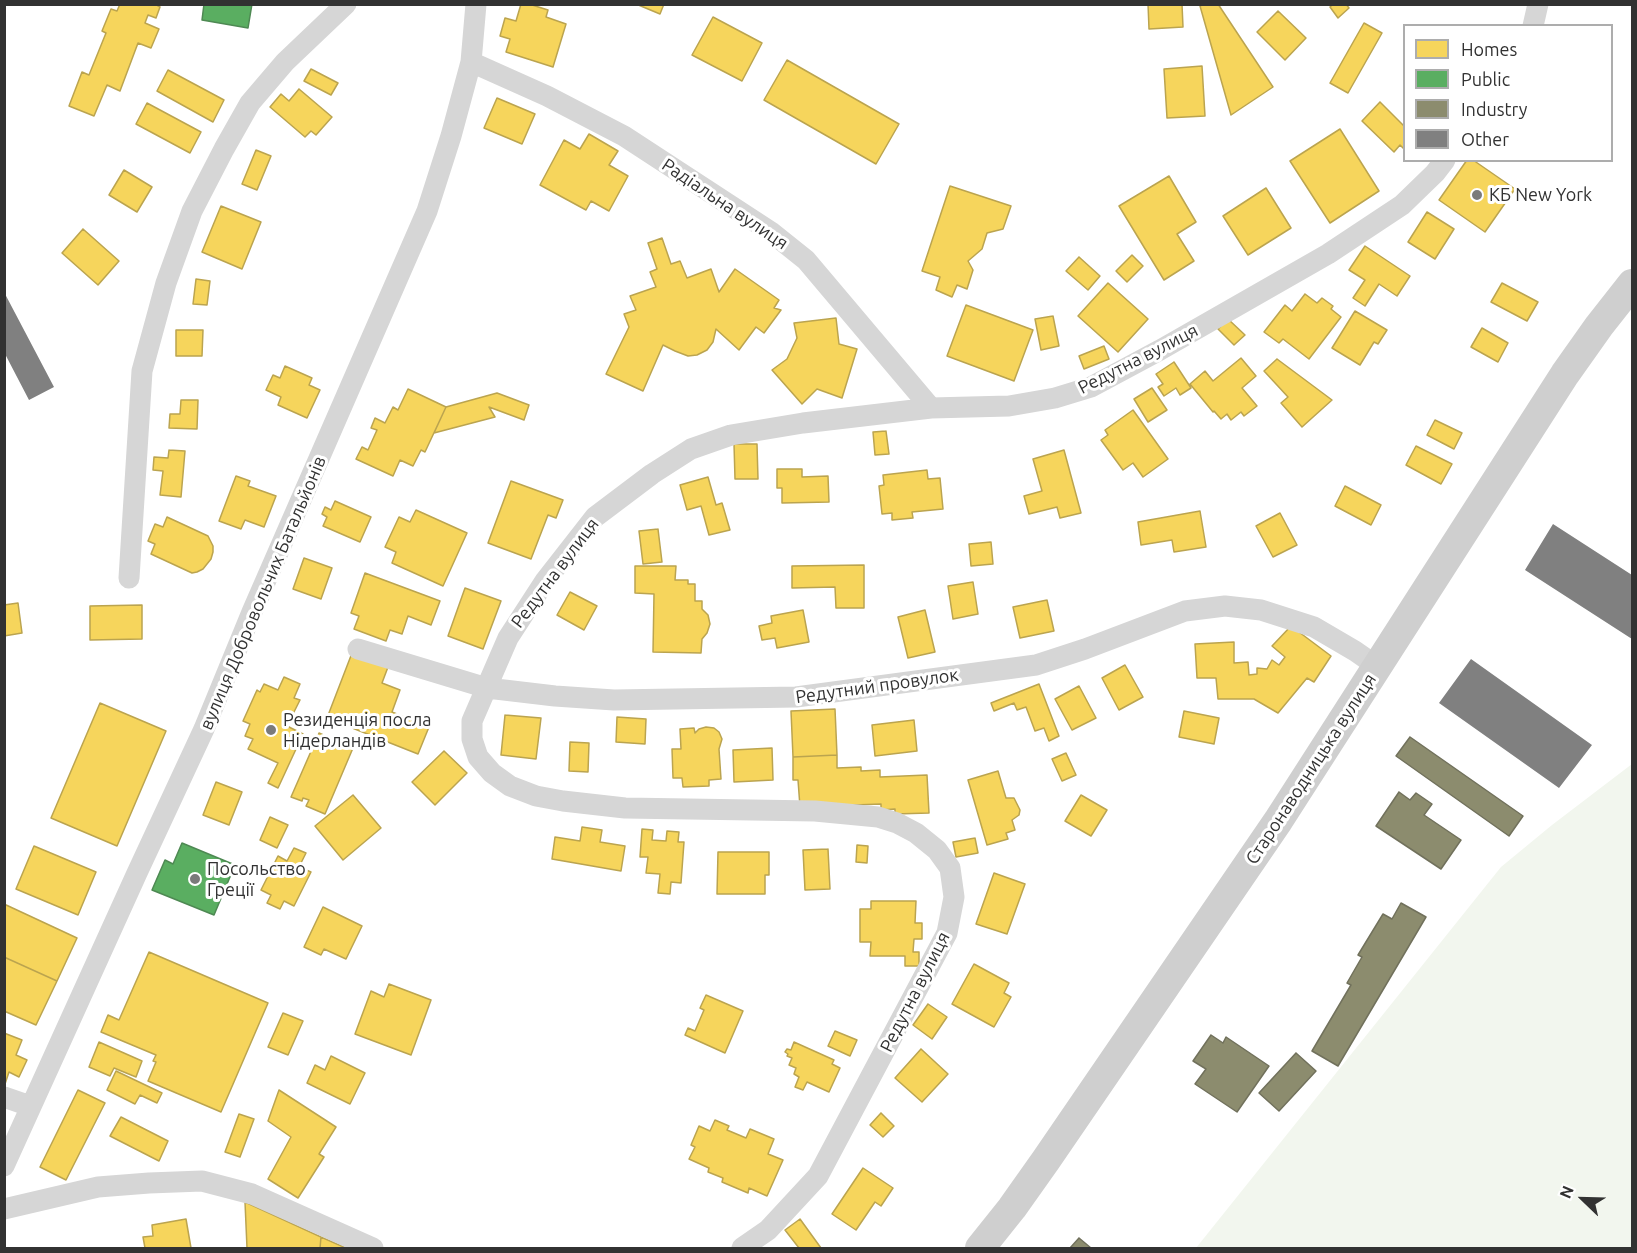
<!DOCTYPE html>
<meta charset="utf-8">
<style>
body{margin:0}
#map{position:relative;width:1637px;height:1253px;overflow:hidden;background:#fff;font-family:Ubuntu,sans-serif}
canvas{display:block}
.frame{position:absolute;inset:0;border:6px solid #323232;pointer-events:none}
.legend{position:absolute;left:1403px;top:24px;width:210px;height:138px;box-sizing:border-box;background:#fff;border:2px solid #adadad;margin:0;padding:8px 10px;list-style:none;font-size:18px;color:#323232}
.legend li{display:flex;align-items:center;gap:12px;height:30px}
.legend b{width:30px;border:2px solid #adadad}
.north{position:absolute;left:1553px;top:1169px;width:60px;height:60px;-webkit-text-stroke:4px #fff;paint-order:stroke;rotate:293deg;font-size:16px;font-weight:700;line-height:24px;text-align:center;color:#323232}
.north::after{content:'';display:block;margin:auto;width:21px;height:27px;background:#323232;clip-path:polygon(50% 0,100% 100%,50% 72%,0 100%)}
</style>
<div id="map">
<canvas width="1637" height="1253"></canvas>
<div class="frame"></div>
<ul class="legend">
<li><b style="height:16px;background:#f6d55c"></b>Homes</li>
<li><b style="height:16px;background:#5aae61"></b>Public</li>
<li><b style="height:16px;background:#8c8c6e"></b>Industry</li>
<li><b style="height:16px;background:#808080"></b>Other</li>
</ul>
<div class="north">N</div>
</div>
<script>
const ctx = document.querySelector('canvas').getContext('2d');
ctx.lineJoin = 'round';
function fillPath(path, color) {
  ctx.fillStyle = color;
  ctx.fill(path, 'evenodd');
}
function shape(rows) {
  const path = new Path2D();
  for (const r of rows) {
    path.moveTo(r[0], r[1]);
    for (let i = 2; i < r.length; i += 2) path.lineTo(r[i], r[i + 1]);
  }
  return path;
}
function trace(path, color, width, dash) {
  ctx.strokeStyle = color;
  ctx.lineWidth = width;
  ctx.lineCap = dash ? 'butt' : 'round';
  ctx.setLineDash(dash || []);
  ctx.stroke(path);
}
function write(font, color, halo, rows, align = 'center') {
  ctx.font = font + ' Ubuntu,sans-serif';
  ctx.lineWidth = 6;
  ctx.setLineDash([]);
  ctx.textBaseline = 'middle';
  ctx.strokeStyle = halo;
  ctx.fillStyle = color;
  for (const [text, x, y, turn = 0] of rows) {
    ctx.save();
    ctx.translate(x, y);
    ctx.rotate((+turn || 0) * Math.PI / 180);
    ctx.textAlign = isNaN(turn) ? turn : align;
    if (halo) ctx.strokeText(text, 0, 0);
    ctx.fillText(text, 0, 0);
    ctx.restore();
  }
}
const green = shape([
 [1632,764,1632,1248,1196,1248,1501,867,1552,825]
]);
const homes = shape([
 [120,4,155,4,160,7,156,18,148,15,145,23,159,29,151,48,138,43,120,91,107,85,94,116,69,106,82,72,89,75,106,33,102,31,111,9,117,11,120,4],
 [521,4,529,4,548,10,546,17,566,24,553,67,506,52,510,39,500,36,505,18,516,21,521,4],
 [636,4,664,4,660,14,636,4],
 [1148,4,1182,4,1183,27,1149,29,1148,4],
 [1204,4,1218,4,1273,87,1231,115,1200,6,1204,4],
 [1333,4,1346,4,1349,8,1338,18,1330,7,1333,4],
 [1278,11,1306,38,1285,60,1257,32,1278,11],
 [713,17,762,43,742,81,692,55,713,17],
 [1364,23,1382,33,1348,93,1330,83,1364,23],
 [787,60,899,124,876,164,764,100,787,60],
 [1202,66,1205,116,1167,118,1164,69,1202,66],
 [311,69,338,83,331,95,304,81,311,69],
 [168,70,224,100,213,122,157,91,168,70],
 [299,89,332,117,316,135,311,131,305,137,270,107,281,94,289,101,299,89],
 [497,98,535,114,522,144,484,128,497,98],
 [1380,102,1404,126,1404,149,1400,145,1394,152,1362,121,1380,102],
 [147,103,201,132,190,153,136,124,147,103],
 [1340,129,1379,191,1330,223,1290,161,1340,129],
 [589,134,618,151,609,165,628,176,609,211,591,201,586,210,540,185,564,140,580,149,589,134],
 [256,150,271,156,257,190,242,184,256,150],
 [1467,160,1473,160,1515,189,1485,232,1439,200,1467,160],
 [124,170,152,187,137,212,109,195,124,170],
 [1169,176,1196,222,1177,234,1194,261,1164,280,1119,206,1169,176],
 [950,186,1011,206,1003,229,987,233,982,249,968,261,973,270,967,289,957,285,952,297,936,290,940,277,922,271,950,186],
 [1266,188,1291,228,1248,255,1223,216,1266,188],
 [221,206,261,222,242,269,202,252,221,206],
 [1427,212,1454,229,1435,259,1408,242,1427,212],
 [83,229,119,261,98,285,62,253,83,229],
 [662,238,671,264,680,261,687,278,711,269,719,292,735,269,779,300,774,308,781,310,764,333,756,327,739,350,716,329,713,342,707,350,697,355,688,356,675,351,663,345,643,391,606,374,629,327,624,314,636,310,630,296,656,287,650,272,657,269,648,243,662,238],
 [1365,246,1410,276,1397,296,1379,284,1365,306,1353,298,1365,280,1349,270,1365,246],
 [1132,255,1143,266,1127,282,1116,271,1132,255],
 [1079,257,1100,276,1088,290,1066,271,1079,257],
 [196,279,210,281,207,305,193,304,196,279],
 [1108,283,1148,319,1118,352,1078,316,1108,283],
 [1502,283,1538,302,1527,321,1491,302,1502,283],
 [1305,294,1317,303,1322,298,1333,306,1331,309,1341,317,1309,359,1283,339,1279,343,1264,332,1285,305,1292,311,1305,294],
 [966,305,1033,330,1014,381,947,356,966,305],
 [1355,311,1387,330,1378,344,1374,342,1360,365,1332,348,1355,311],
 [1053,316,1059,346,1041,350,1035,319,1053,316],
 [836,318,839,344,857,349,842,398,817,389,802,404,772,370,787,359,797,338,794,323,836,318],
 [1228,319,1245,335,1234,345,1218,329,1228,319],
 [1482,328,1508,343,1498,362,1471,347,1482,328],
 [176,330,203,330,202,356,176,356,176,330],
 [1104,346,1109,359,1084,369,1079,356,1104,346],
 [1241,358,1256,376,1242,388,1257,406,1244,416,1241,412,1231,420,1227,414,1221,419,1214,411,1213,412,1190,384,1205,371,1213,381,1241,358],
 [1277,359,1332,400,1302,427,1281,403,1288,397,1264,371,1277,359],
 [1174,362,1191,388,1180,395,1176,388,1164,396,1158,387,1163,384,1156,374,1174,362],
 [285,366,312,378,309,385,320,390,307,418,278,405,281,397,266,390,273,375,280,378,285,366],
 [1152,388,1167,410,1148,422,1134,399,1152,388],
 [408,389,446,407,425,452,421,450,413,466,400,460,393,476,356,459,362,447,368,450,377,430,371,428,375,418,385,423,393,407,398,410,408,389],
 [497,393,529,405,524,420,489,407,495,417,434,433,446,407,497,393],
 [181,400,198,400,197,429,169,428,170,414,180,414,181,400],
 [1133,410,1168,459,1143,477,1133,463,1123,470,1101,440,1108,435,1105,430,1133,410],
 [1435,420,1462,433,1454,449,1427,435,1435,420],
 [886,431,889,454,875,455,873,432,886,431],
 [734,444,757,444,758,479,735,479,734,444],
 [1416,446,1452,464,1441,484,1406,465,1416,446],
 [169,450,185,451,181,497,160,495,163,471,153,470,154,457,168,458,169,450],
 [1064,450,1081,513,1060,518,1057,507,1029,514,1024,496,1042,491,1033,459,1064,450],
 [777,469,802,469,802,477,828,476,829,502,782,503,782,488,777,488,777,469],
 [927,470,928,479,940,478,943,509,912,512,913,518,892,520,892,513,882,514,879,486,884,485,883,475,927,470],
 [236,476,250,481,248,486,276,496,264,527,245,520,241,529,219,521,236,476],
 [708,477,716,505,722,503,730,530,709,535,701,506,687,510,680,485,708,477],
 [511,481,563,500,556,518,548,515,531,559,488,543,511,481],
 [1345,486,1381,505,1371,525,1335,506,1345,486],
 [335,501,371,517,360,542,323,526,327,517,322,514,325,507,331,510,335,501],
 [416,510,467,533,443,586,392,563,396,552,385,547,399,517,410,522,416,510],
 [1200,511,1206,547,1174,552,1172,540,1141,545,1138,522,1200,511],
 [1280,513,1297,545,1273,557,1256,526,1280,513],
 [167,517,208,536,213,546,213,552,211,559,203,569,197,572,192,573,151,554,155,544,148,541,155,524,163,527,167,517],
 [658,529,662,562,643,564,639,531,658,529],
 [991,542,993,564,971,566,969,544,991,542],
 [304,558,332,568,321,599,293,589,304,558],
 [864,565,864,608,836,608,835,587,792,588,792,566,864,565],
 [635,566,676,566,675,580,688,580,688,584,695,584,695,601,702,601,702,609,708,615,710,624,707,633,702,639,701,653,653,652,654,594,635,593,635,566],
 [365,573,440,601,431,625,408,616,402,634,390,630,386,641,354,629,359,616,351,613,365,573],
 [973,582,978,614,953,619,948,586,973,582],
 [465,588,501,601,483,649,448,636,465,588],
 [570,592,597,606,584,630,557,615,570,592],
 [1047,600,1054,631,1020,638,1013,607,1047,600],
 [18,603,22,633,4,636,4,605,18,603],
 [142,605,142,639,90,640,90,606,142,605],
 [803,610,809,642,777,648,775,638,762,640,759,626,772,623,771,616,803,610],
 [925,610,935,652,908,658,898,617,925,610],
 [1291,626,1331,656,1314,682,1307,678,1278,713,1254,699,1218,699,1216,678,1197,678,1195,644,1234,642,1234,663,1248,662,1249,675,1257,674,1257,668,1267,669,1272,660,1279,665,1285,657,1272,646,1291,626],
 [352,653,388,667,382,683,400,690,392,712,429,727,418,754,327,718,352,653],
 [1125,665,1143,697,1119,710,1102,678,1125,665],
 [284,677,300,684,294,698,300,700,287,726,303,734,278,788,268,783,278,763,248,749,253,739,245,736,250,724,243,721,257,690,260,692,264,684,278,690,284,677],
 [1039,684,1059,736,1049,741,1044,728,1035,731,1026,707,1017,710,1014,703,994,711,991,703,1039,684],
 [1079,686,1096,718,1072,730,1055,699,1079,686],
 [100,703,166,731,117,846,51,818,100,703],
 [835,709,837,755,793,757,791,711,835,709],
 [1184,711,1219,718,1214,744,1179,737,1184,711],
 [505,715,541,718,536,759,501,755,505,715],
 [617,717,646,719,645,744,616,742,617,717],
 [914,720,917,751,875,756,872,725,914,720],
 [706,727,714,728,719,732,722,739,719,749,721,779,709,780,709,786,683,787,682,778,673,778,672,749,681,749,680,729,694,728,695,733,699,729,706,727],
 [319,733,353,748,325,814,306,806,309,800,303,798,302,801,291,797,319,733],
 [570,742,589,743,588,772,569,771,570,742],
 [772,748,773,780,734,782,733,750,772,748],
 [444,751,467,773,435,805,412,782,444,751],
 [1066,753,1076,775,1062,781,1052,759,1066,753],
 [837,755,837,768,861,767,861,771,880,770,880,777,927,775,929,813,895,814,895,809,881,810,881,804,800,807,798,780,793,780,793,757,837,755],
 [998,771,1006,798,1014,798,1020,810,1019,815,1012,820,1015,830,1006,833,1008,839,987,845,968,780,998,771],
 [216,782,242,792,229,825,203,815,216,782],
 [353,795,381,828,343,860,315,826,353,795],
 [1081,795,1107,810,1091,836,1065,821,1081,795],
 [270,817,288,825,277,848,260,840,270,817],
 [582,827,602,830,600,842,625,846,621,871,552,859,555,837,580,841,582,827],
 [642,829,653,830,652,840,666,841,667,831,679,832,678,842,684,842,681,883,671,882,670,894,658,893,660,874,646,873,648,857,640,857,642,829],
 [975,838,978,853,956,857,953,842,975,838],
 [857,845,868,846,867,863,856,862,857,845],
 [34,846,96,872,78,915,16,889,34,846],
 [294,848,306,853,299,867,311,872,294,906,284,901,280,909,267,903,271,895,261,890,278,856,287,861,294,848],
 [828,849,830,889,805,890,803,850,828,849],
 [718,852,769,852,769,875,765,875,765,894,717,894,718,852],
 [994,873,1025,884,1007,934,976,924,994,873],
 [871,901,916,901,915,923,922,923,922,939,914,939,913,952,919,952,919,966,905,966,905,956,870,956,871,942,860,942,860,909,871,909,871,901],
 [4,904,77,938,57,981,4,957,4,904],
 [323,907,362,926,346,959,324,949,321,955,304,947,323,907],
 [149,952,268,1003,221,1112,148,1081,156,1062,153,1061,156,1055,101,1032,108,1015,119,1020,149,952],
 [4,957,57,981,36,1025,4,1011,4,957],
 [974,964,1009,983,1004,993,1011,997,994,1027,952,1004,974,964],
 [389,984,431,1000,411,1055,355,1034,371,991,384,997,389,984],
 [706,995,743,1011,725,1053,685,1035,688,1028,695,1031,704,1010,700,1008,706,995],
 [928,1004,947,1017,932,1039,913,1025,928,1004],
 [283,1013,303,1021,288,1055,268,1047,283,1013],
 [835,1031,857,1040,850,1056,828,1046,835,1031],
 [4,1033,22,1040,16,1055,27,1060,19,1077,9,1072,5,1084,4,1033],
 [99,1042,142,1061,136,1077,114,1068,110,1076,89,1067,99,1042],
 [794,1042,834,1060,832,1064,840,1068,829,1092,807,1082,803,1090,795,1087,799,1077,794,1074,796,1068,789,1065,792,1058,787,1056,788,1054,785,1052,787,1049,791,1050,794,1042],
 [921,1049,948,1074,922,1102,895,1078,921,1049],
 [331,1056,365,1073,350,1104,307,1083,315,1065,325,1070,331,1056],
 [116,1071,162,1093,157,1103,140,1095,135,1104,107,1090,116,1071],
 [78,1090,105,1103,66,1180,40,1167,78,1090],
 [279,1090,336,1127,319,1154,324,1157,298,1198,268,1179,291,1137,268,1121,279,1090],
 [881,1113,894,1126,883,1137,870,1125,881,1113],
 [239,1114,254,1119,240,1157,225,1152,239,1114],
 [121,1117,168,1141,159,1161,110,1136,121,1117],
 [715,1120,729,1126,727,1130,746,1138,750,1129,774,1139,768,1154,783,1160,767,1196,749,1188,748,1193,722,1182,723,1178,708,1172,709,1168,689,1159,695,1147,691,1145,699,1126,710,1131,715,1120],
 [863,1168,893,1188,881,1206,875,1202,856,1230,832,1214,863,1168],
 [245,1202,321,1237,320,1248,247,1248,245,1202],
 [186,1219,191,1248,145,1248,143,1237,153,1236,152,1225,186,1219],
 [800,1219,821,1248,799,1248,785,1230,800,1219],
 [321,1237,346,1248,320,1248,321,1237]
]);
const public = shape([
 [204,4,252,4,248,28,202,20,204,4],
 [182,843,235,865,214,915,152,890,165,860,173,864,182,843]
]);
const industry = shape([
 [1410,737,1523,816,1509,836,1396,756,1410,737],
 [1399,792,1410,800,1416,793,1432,804,1424,815,1461,840,1441,869,1376,826,1399,792],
 [1401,903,1426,917,1338,1066,1312,1051,1351,985,1347,983,1362,957,1358,955,1383,914,1392,919,1401,903],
 [1211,1035,1223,1043,1226,1037,1269,1066,1237,1112,1195,1084,1206,1069,1193,1061,1211,1035],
 [1296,1053,1316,1071,1279,1111,1259,1093,1296,1053],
 [1079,1238,1091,1248,1070,1248,1079,1238]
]);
const building = shape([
 [4,292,54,387,29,400,4,352],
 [1553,524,1632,575,1632,639,1525,570],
 [1471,659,1592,745,1559,788,1439,703]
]);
const street = shape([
 [1533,26,1538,4],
 [471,62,547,96,624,136,771,232,806,260,931,408],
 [129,578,142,371,166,283,192,211,224,149,250,103,285,62,346,4],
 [358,649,487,688,555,696,614,700,796,697,1036,665,1085,649,1185,611,1225,606,1261,610,1314,627,1355,651,1378,667],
 [4,1097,30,1106],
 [4,1166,137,873,204,729,252,612,427,211,451,136,471,62,476,4],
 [4,1209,98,1187,149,1183,202,1181,252,1194,373,1248],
 [742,1248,768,1230,818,1176,947,933,954,897,950,868,937,850,916,833,897,823,878,817,815,811,625,808,563,801,536,796,510,786,492,773,478,757,472,739,472,721,508,638,545,581,595,517,652,474,691,449,731,435,803,423,931,408,1009,406,1055,398,1091,387,1160,350,1328,254,1402,205,1435,173,1445,160]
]);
const secondary = shape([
 [980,1248,1012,1208,1046,1160,1278,821,1565,374,1599,326,1632,284]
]);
const markers = [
 [1477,195,6,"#7a7a7a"],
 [271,730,6,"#7a7a7a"],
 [195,879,6,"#7a7a7a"]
];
const poiNames = [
 ["КБ New York",1489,195],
 ["Резиденція посла",283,720],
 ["Нідерландів",283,741],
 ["Посольство",207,869],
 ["Греції",207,890]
];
const streetNames = [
 ["Радіальна вулиця",725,204,34],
 ["Редутна вулиця",1138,359,-27],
 ["Редутна вулиця",555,573,-53],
 ["вулиця Добровольчих Батальйонів",263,593,-67],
 ["Редутний провулок",877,686,-8],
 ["Старонаводницька вулиця",1311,769,-57],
 ["Редутна вулиця",915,992,-63]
];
fillPath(green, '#f2f6ee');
fillPath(homes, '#f6d55c');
trace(homes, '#bba44f', 1.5);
fillPath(public, '#5aae61');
trace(public, '#4e8953', 1.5);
fillPath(industry, '#8c8c6e');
trace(industry, '#71715c', 1.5);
fillPath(building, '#808080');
trace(street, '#d6d6d6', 21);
trace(secondary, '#cfcfcf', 30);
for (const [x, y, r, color] of markers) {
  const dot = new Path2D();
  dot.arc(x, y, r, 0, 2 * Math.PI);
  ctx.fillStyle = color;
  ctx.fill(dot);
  trace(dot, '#fff', 2);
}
write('18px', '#323232', '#fff', poiNames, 'left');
write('18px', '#323232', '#fff', streetNames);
</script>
